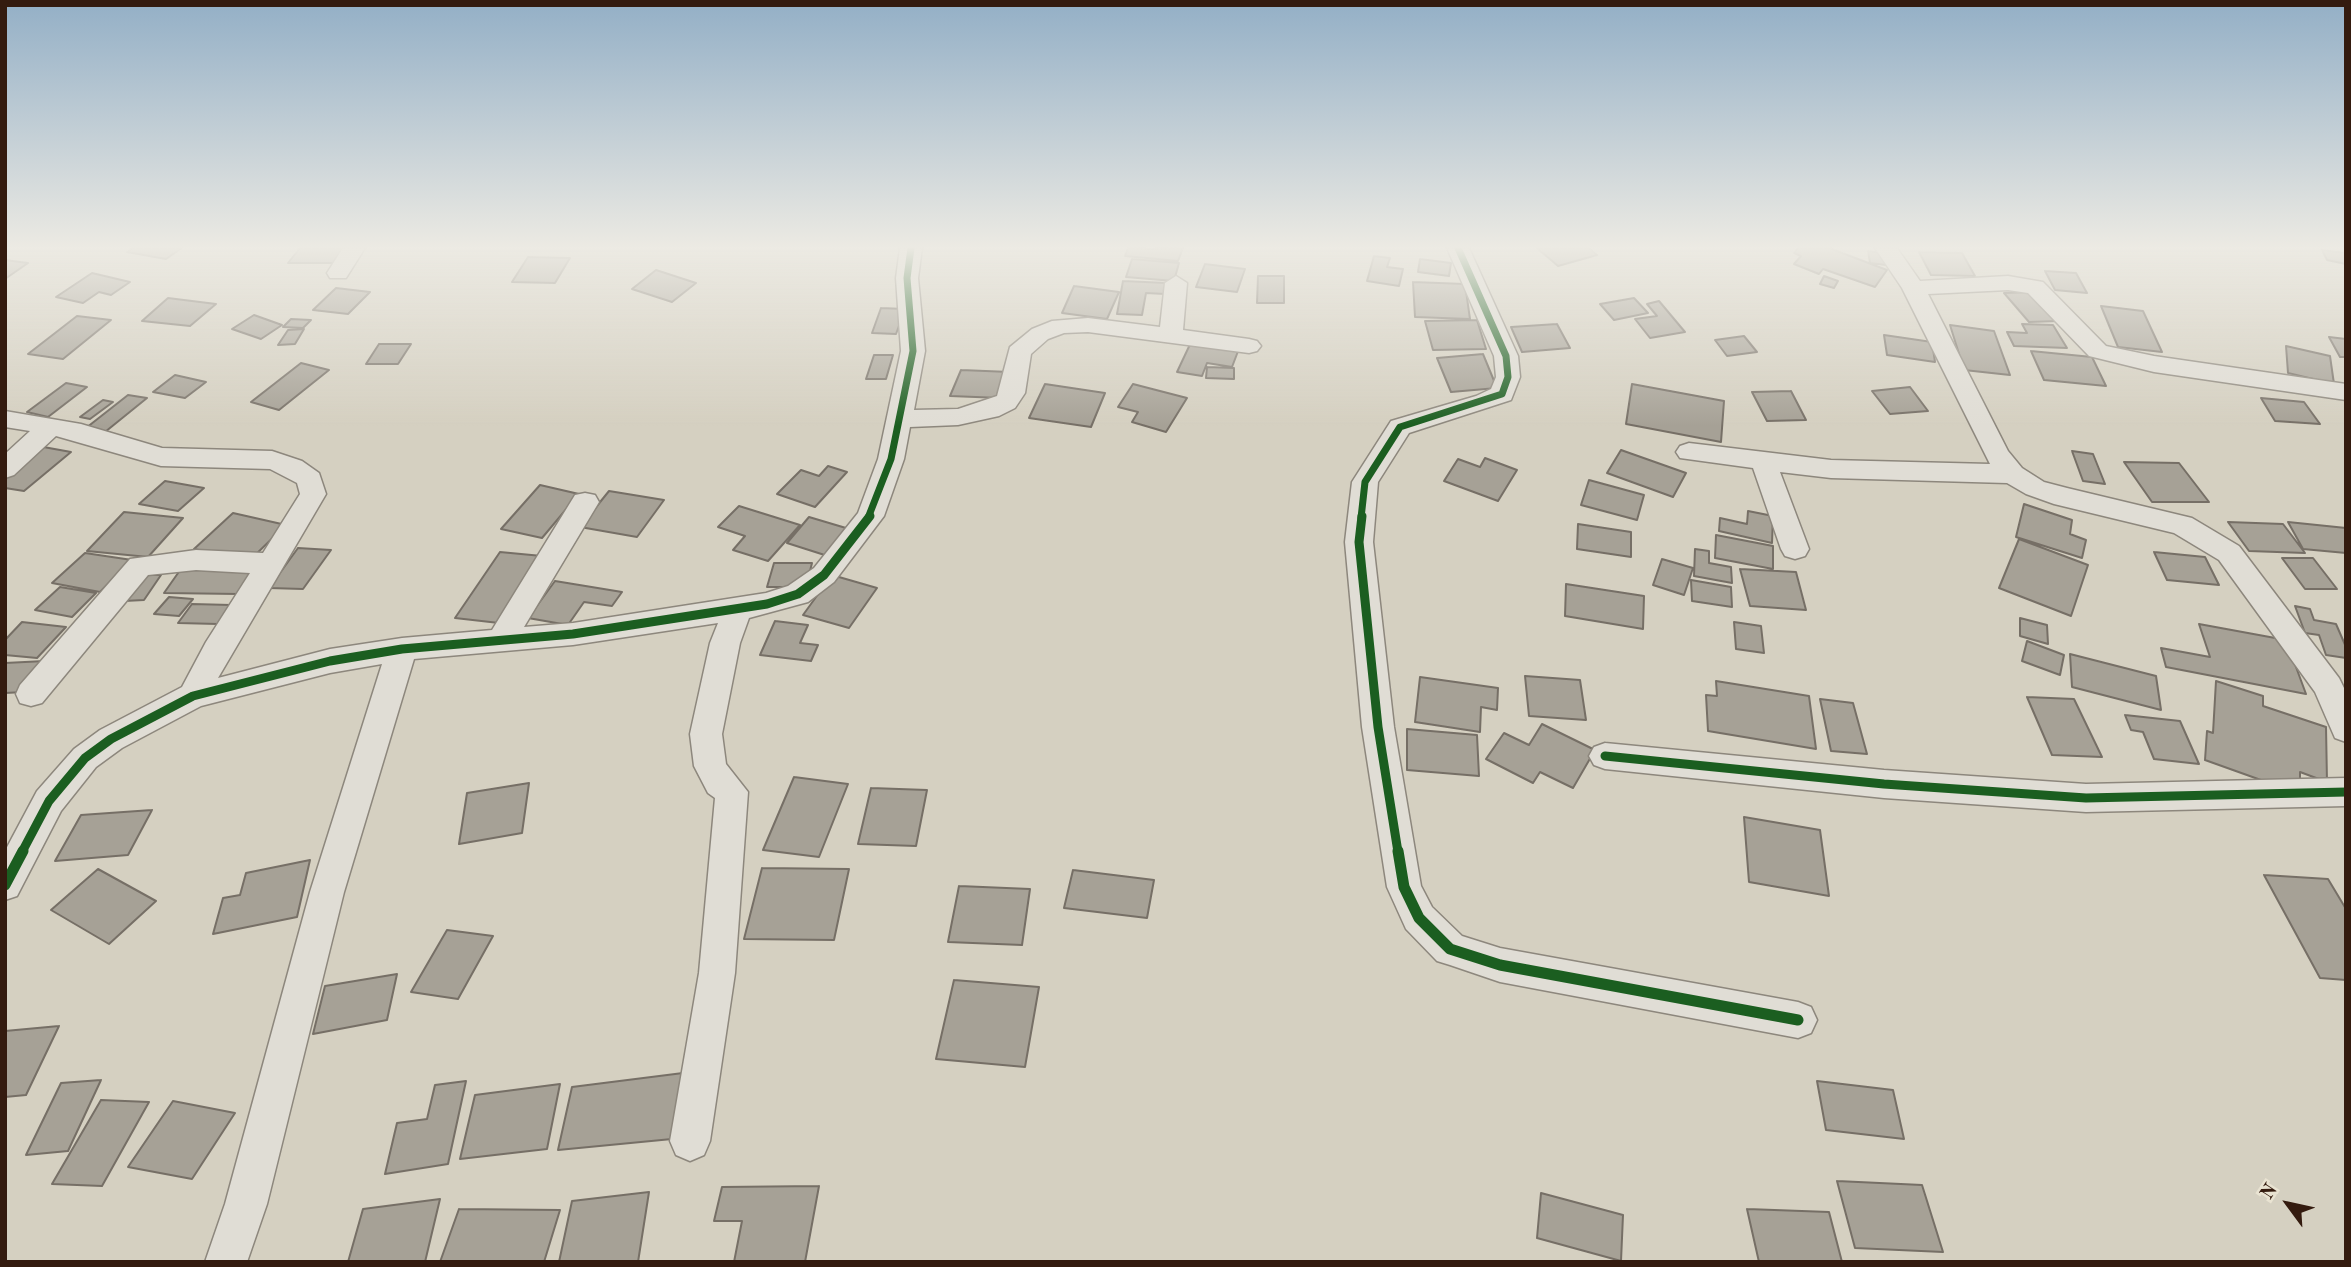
<!DOCTYPE html>
<style>
body{margin:0}
#map{position:relative;width:2351px;height:1267px;overflow:hidden;background:#d5d0c1;font-family:"Old Standard TT",serif}
canvas{display:block}
.frame{position:absolute;inset:0;border:7px solid #341b0f;pointer-events:none}
.north{position:absolute;left:2253px;top:1169px;width:70px;height:70px;-webkit-text-stroke:5px #e9e3d2;paint-order:stroke;rotate:303deg;font-size:19px;font-weight:700;line-height:28px;text-align:center;color:#341b0f}
.north::after{content:'';display:block;margin:auto;width:24px;height:32px;background:#341b0f;clip-path:polygon(50% 0,100% 100%,50% 72%,0 100%)}
</style>
<div id="map">
<canvas width="2351" height="1267"></canvas>
<div class="frame"></div>
<div class="north">N</div>
</div>
<script>
const ctx = document.querySelector('canvas').getContext('2d');
ctx.lineJoin = 'round';
function fillPath(path, color) {
  ctx.fillStyle = color;
  ctx.fill(path, 'evenodd');
}
function shape(rows) {
  const path = new Path2D();
  for (const r of rows) {
    path.moveTo(r[0], r[1]);
    for (let i = 2; i < r.length; i += 2) path.lineTo(r[i], r[i + 1]);
  }
  return path;
}
function trace(path, color, width, dash) {
  ctx.strokeStyle = color;
  ctx.lineWidth = width;
  ctx.lineCap = dash ? 'butt' : 'round';
  ctx.setLineDash(dash || []);
  ctx.stroke(path);
}
const building = shape([
 [133,248,182,248,166,259,127,252,133,248],
 [300,248,348,248,336,263,288,263,300,248],
 [1128,248,1150,249,1183,248,1178,261,1125,256,1128,248],
 [1537,248,1589,248,1597,255,1558,266,1537,248],
 [1798,248,1829,248,1887,270,1875,287,1823,269,1819,274,1794,264,1801,256,1794,253,1798,248],
 [2322,250,2346,253,2346,264,2327,260,2322,250],
 [1868,251,1884,253,1886,265,1870,263,1868,251],
 [1919,252,1962,253,1975,276,1931,275,1919,252],
 [1374,256,1390,258,1387,267,1403,269,1399,286,1367,281,1374,256],
 [528,257,570,258,555,283,512,282,528,257],
 [1132,259,1179,263,1174,281,1126,277,1132,259],
 [1420,259,1451,263,1449,276,1418,272,1420,259],
 [5,260,28,263,5,279,5,260],
 [1205,264,1245,269,1237,292,1196,287,1205,264],
 [656,270,696,283,672,302,632,289,656,270],
 [2045,271,2076,273,2087,293,2055,290,2045,271],
 [92,273,130,282,111,295,99,292,83,303,56,297,92,273],
 [1258,276,1284,276,1284,303,1257,303,1258,276],
 [1824,276,1838,281,1834,288,1820,284,1824,276],
 [1123,281,1167,283,1165,294,1146,293,1142,315,1117,314,1123,281],
 [1413,282,1465,284,1470,319,1415,317,1413,282],
 [1074,286,1119,292,1107,319,1062,313,1074,286],
 [336,288,370,292,348,314,313,310,336,288],
 [2033,292,2059,321,2029,322,2004,293,2033,292],
 [168,298,216,304,190,326,142,321,168,298],
 [1634,298,1648,313,1614,320,1600,304,1634,298],
 [1659,301,1685,332,1650,338,1635,319,1657,316,1647,304,1659,301],
 [2101,306,2143,311,2162,352,2118,347,2101,306],
 [881,308,905,309,896,334,872,333,881,308],
 [254,315,282,325,261,339,232,329,254,315],
 [77,316,111,320,63,359,28,354,77,316],
 [291,319,311,320,303,328,283,327,291,319],
 [1477,320,1486,349,1433,350,1425,321,1477,320],
 [1557,324,1570,348,1522,352,1511,327,1557,324],
 [2022,324,2053,325,2067,348,2014,346,2007,332,2027,333,2022,324],
 [1950,325,1994,331,2010,375,1964,370,1950,325],
 [304,329,295,344,278,345,288,330,304,329],
 [1884,335,1932,342,1935,362,1887,355,1884,335],
 [1744,336,1757,352,1727,356,1715,340,1744,336],
 [2329,337,2346,339,2346,357,2340,357,2329,337],
 [1193,338,1240,346,1232,367,1207,363,1202,376,1177,372,1193,338],
 [379,344,411,344,398,364,366,364,379,344],
 [2286,346,2330,356,2334,384,2288,373,2286,346],
 [2031,351,2092,357,2106,386,2044,380,2031,351],
 [1483,354,1497,388,1451,392,1437,358,1483,354],
 [874,355,893,355,886,379,866,379,874,355],
 [301,363,329,370,279,410,251,402,301,363],
 [1207,367,1234,368,1234,379,1206,378,1207,367],
 [961,370,1010,372,1001,398,950,396,961,370],
 [175,375,206,382,185,398,153,392,175,375],
 [66,383,87,387,48,417,27,412,66,383],
 [1045,384,1105,393,1091,427,1029,418,1045,384],
 [1133,384,1187,398,1166,432,1132,422,1138,412,1118,407,1133,384],
 [1632,384,1724,401,1721,442,1626,424,1632,384],
 [1910,387,1928,411,1890,414,1872,391,1910,387],
 [1791,391,1806,420,1767,421,1752,392,1791,391],
 [128,395,147,398,105,432,86,428,128,395],
 [2261,398,2304,402,2320,424,2275,421,2261,398],
 [103,400,113,402,90,419,80,417,103,400],
 [38,446,71,452,24,491,5,488,5,473,38,446],
 [1621,450,1686,473,1673,497,1607,473,1621,450],
 [2072,451,2093,454,2105,484,2083,481,2072,451],
 [1485,458,1517,470,1498,501,1444,481,1458,459,1480,467,1485,458],
 [2124,462,2179,463,2209,502,2152,502,2124,462],
 [828,466,847,472,815,507,777,494,801,470,819,476,828,466],
 [1589,480,1644,495,1637,520,1581,505,1589,480],
 [165,481,204,488,178,511,139,504,165,481],
 [540,485,579,494,542,538,501,529,540,485],
 [609,491,664,500,637,537,580,527,609,491],
 [2024,504,2072,520,2070,534,2086,540,2082,558,2016,537,2024,504],
 [739,506,800,525,768,561,733,550,745,536,718,527,739,506],
 [1748,511,1773,516,1772,543,1719,531,1720,518,1747,524,1748,511],
 [124,512,183,518,148,557,87,551,124,512],
 [233,513,286,525,249,561,194,549,233,513],
 [809,517,856,531,834,558,787,543,809,517],
 [2228,522,2283,524,2305,553,2249,551,2228,522],
 [2288,522,2346,528,2346,553,2303,549,2288,522],
 [1578,524,1631,532,1631,557,1577,549,1578,524],
 [1716,535,1773,546,1773,569,1715,558,1716,535],
 [2019,539,2088,565,2071,616,1999,588,2019,539],
 [298,548,331,550,303,589,269,588,298,548],
 [1695,549,1709,551,1709,563,1731,567,1732,583,1694,576,1695,549],
 [500,552,542,556,499,623,455,618,500,552],
 [2154,552,2205,557,2219,585,2167,580,2154,552],
 [85,553,132,560,100,592,52,583,85,553],
 [2282,558,2313,558,2337,589,2305,589,2282,558],
 [1662,559,1693,568,1684,595,1653,585,1662,559],
 [774,563,812,563,806,587,767,587,774,563],
 [183,566,257,567,239,594,164,593,183,566],
 [1740,569,1796,572,1806,610,1750,606,1740,569],
 [142,575,161,575,144,600,124,601,142,575],
 [832,575,877,588,849,628,803,615,832,575],
 [1691,580,1731,587,1732,607,1692,601,1691,580],
 [555,581,622,592,612,606,584,602,568,625,528,618,555,581],
 [1566,584,1644,596,1643,629,1565,616,1566,584],
 [60,587,96,593,72,617,35,610,60,587],
 [169,597,193,599,179,616,154,614,169,597],
 [192,604,231,605,218,624,178,623,192,604],
 [2295,606,2310,609,2314,620,2336,624,2346,647,2346,658,2326,655,2319,635,2305,633,2295,606],
 [2020,618,2047,625,2048,644,2020,636,2020,618],
 [775,621,808,625,800,643,818,645,811,661,760,655,775,621],
 [22,622,66,627,37,658,5,655,5,640,22,622],
 [1734,622,1761,626,1764,653,1736,649,1734,622],
 [2199,624,2286,640,2306,694,2166,667,2161,648,2210,657,2199,624],
 [2027,641,2064,655,2060,675,2022,661,2027,641],
 [2070,654,2156,676,2161,710,2072,687,2070,654],
 [45,661,24,692,5,693,5,663,45,661],
 [1525,676,1580,680,1586,720,1529,716,1525,676],
 [1420,677,1498,688,1497,710,1481,707,1480,732,1415,722,1420,677],
 [1716,681,1809,696,1816,749,1708,731,1706,695,1717,696,1716,681],
 [2216,681,2263,696,2263,706,2326,727,2327,782,2300,772,2300,794,2205,760,2207,731,2213,733,2216,681],
 [2027,697,2074,699,2102,757,2052,755,2027,697],
 [1820,699,1853,703,1867,754,1831,751,1820,699],
 [2125,715,2180,721,2199,764,2154,759,2143,732,2131,730,2125,715],
 [1542,724,1595,750,1573,788,1540,772,1533,783,1486,759,1504,733,1529,745,1542,724],
 [1407,729,1477,735,1479,776,1407,770,1407,729],
 [794,777,848,784,819,857,763,850,794,777],
 [529,783,522,833,459,844,467,793,529,783],
 [871,788,927,790,916,846,858,844,871,788],
 [152,810,128,855,55,861,81,815,152,810],
 [1744,817,1820,830,1829,896,1749,882,1744,817],
 [310,860,297,917,213,934,223,898,240,895,246,873,310,860],
 [762,868,849,869,834,940,744,939,762,868],
 [98,869,156,901,109,944,51,910,98,869],
 [1073,870,1154,880,1147,918,1064,908,1073,870],
 [2264,875,2328,879,2346,909,2346,980,2320,978,2264,875],
 [959,886,1030,889,1022,945,948,942,959,886],
 [447,930,493,936,458,999,411,992,447,930],
 [397,974,387,1020,313,1034,325,986,397,974],
 [954,980,1039,987,1025,1067,936,1059,954,980],
 [59,1026,26,1095,5,1097,5,1031,59,1026],
 [683,1073,672,1139,558,1150,572,1087,683,1073],
 [101,1080,68,1151,26,1155,61,1083,101,1080],
 [466,1081,448,1164,385,1174,397,1123,427,1119,435,1085,466,1081],
 [1817,1081,1893,1090,1904,1139,1826,1130,1817,1081],
 [560,1084,547,1149,460,1159,475,1095,560,1084],
 [101,1100,149,1102,102,1186,52,1184,101,1100],
 [173,1101,235,1113,192,1179,128,1167,173,1101],
 [1837,1181,1922,1185,1943,1252,1855,1248,1837,1181],
 [819,1186,805,1262,734,1262,742,1221,714,1221,722,1187,819,1186],
 [649,1192,638,1262,559,1262,572,1201,649,1192],
 [1541,1193,1623,1215,1621,1261,1537,1238,1541,1193],
 [440,1199,425,1262,348,1262,363,1209,440,1199],
 [459,1209,560,1210,544,1262,440,1262,459,1209],
 [1747,1209,1829,1212,1842,1262,1759,1262,1747,1209]
]);
const minor = shape([
 [343,248,365,248,346,278,330,278,327,273,343,248],
 [900,248,922,248,918,278,925,351,914,410,958,409,997,396,1010,347,1032,329,1052,321,1088,318,1160,327,1165,283,1176,276,1187,283,1183,330,1249,339,1257,341,1261,346,1257,351,1249,353,1088,332,1064,333,1048,339,1031,354,1025,393,1015,408,999,416,958,425,910,427,904,459,884,516,834,582,808,602,749,618,740,643,722,734,726,764,748,792,735,973,710,1141,704,1155,690,1161,676,1155,670,1141,699,973,715,798,708,793,694,766,690,734,710,643,718,623,573,645,414,659,344,892,267,1204,247,1262,205,1262,225,1204,310,892,382,664,330,673,201,706,122,748,96,767,61,811,17,896,5,900,5,851,37,791,74,749,100,730,182,687,206,642,250,573,196,570,148,575,42,703,31,706,20,703,16,694,20,685,130,559,196,550,263,553,300,494,297,483,270,469,161,466,56,436,14,475,5,478,5,454,30,431,5,427,5,411,81,424,162,448,272,451,302,461,319,473,326,494,218,678,330,649,402,638,492,630,575,495,585,493,595,495,599,502,524,627,573,623,766,593,788,586,814,568,858,513,878,459,901,351,896,278,900,248],
 [1447,248,1469,248,1518,356,1520,377,1511,400,1409,433,1378,482,1373,542,1394,727,1421,886,1432,907,1462,936,1500,948,1798,1002,1811,1007,1817,1020,1811,1033,1798,1038,1500,982,1450,965,1437,961,1406,929,1387,887,1362,727,1345,542,1352,482,1391,421,1476,396,1491,389,1496,377,1494,356,1447,248],
 [1875,248,1897,248,1920,281,2008,276,2043,282,2106,346,2154,356,2346,384,2346,400,2154,372,2089,356,2028,293,2008,290,1928,294,2008,451,2022,468,2044,482,2067,488,2192,518,2239,546,2339,678,2346,692,2346,742,2335,738,2315,692,2219,560,2174,533,2054,504,2026,494,2007,483,1831,478,1780,472,1809,549,1805,556,1795,559,1785,556,1781,549,1753,468,1680,458,1676,452,1680,446,1689,443,1831,460,1990,464,1902,288,1875,248],
 [1605,743,1884,770,2086,784,2346,778,2346,806,2086,812,1884,798,1605,769,1594,765,1589,756,1594,747,1605,743]
]);
const cyclewayFar2 = shape([
 [868,518,891,459,913,351,907,278,911,248],
 [1361,518,1365,482,1400,427,1502,394,1508,377,1506,356,1458,248]
]);
const cyclewayFar1 = shape([
 [1362,516,1359,542,1378,727,1398,852],
 [1605,756,1884,784,2086,798,2346,792],
 [22,852,49,801,85,758,111,739,193,696,330,661,402,649,573,634,767,604,798,594,824,575,870,516]
]);
const cycleway = shape([
 [1398,851,1404,887,1419,918,1450,949,1500,965,1798,1020],
 [5,885,23,851]
]);
fillPath(building, '#a6a196');
trace(building, '#766f66', 2);
trace(minor, '#8d877d', 3);
fillPath(minor, '#e0ddd5');
trace(cyclewayFar2, '#1b5e20', 7);
trace(cyclewayFar1, '#1b5e20', 9);
trace(cycleway, '#1b5e20', 11);
const sky = ctx.createLinearGradient(0, 0, 0, 426);
sky.addColorStop(0, '#93afc6');
sky.addColorStop(0.58, '#eceae3');
sky.addColorStop(1, '#eceae300');
ctx.fillStyle = sky;
ctx.fillRect(0, 0, 2351, 426);
</script>
